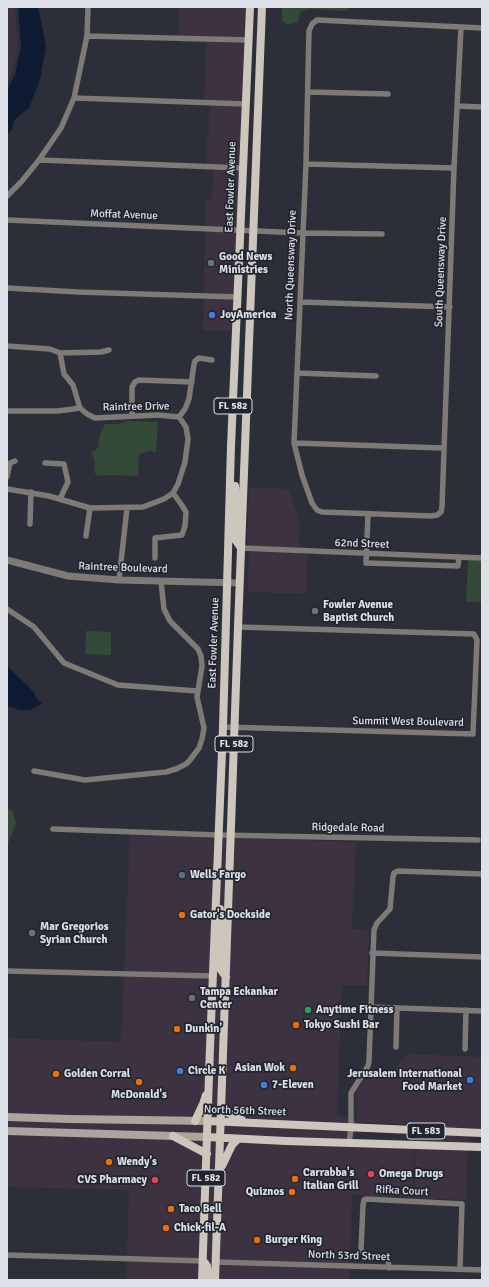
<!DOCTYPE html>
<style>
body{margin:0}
#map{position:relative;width:489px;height:1287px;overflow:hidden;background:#2c2f39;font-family:Signika,sans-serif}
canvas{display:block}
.frame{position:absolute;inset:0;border:8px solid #dee0e7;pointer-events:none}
</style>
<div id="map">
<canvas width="489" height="1287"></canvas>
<div class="frame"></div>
</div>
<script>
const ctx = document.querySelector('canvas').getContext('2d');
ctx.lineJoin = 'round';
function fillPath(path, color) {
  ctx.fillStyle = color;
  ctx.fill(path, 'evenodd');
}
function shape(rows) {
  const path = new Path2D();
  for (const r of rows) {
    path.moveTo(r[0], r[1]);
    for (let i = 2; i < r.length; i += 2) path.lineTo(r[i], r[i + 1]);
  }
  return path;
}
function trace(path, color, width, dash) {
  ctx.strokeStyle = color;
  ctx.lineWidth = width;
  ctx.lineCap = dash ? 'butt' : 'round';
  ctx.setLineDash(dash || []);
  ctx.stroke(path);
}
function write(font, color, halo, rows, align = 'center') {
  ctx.font = font + ' Signika,sans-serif';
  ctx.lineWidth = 3.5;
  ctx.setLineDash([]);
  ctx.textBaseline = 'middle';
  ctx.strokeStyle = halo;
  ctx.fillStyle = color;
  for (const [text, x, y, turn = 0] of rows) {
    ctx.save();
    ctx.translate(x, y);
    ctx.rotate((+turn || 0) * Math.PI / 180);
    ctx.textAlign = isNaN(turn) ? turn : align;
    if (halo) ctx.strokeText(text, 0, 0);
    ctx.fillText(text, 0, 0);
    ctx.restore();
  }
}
const commercial = shape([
 [7,7,14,7,15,8,18,47,12,73,7,83],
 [179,7,245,7,233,331,203,330,206,199,212,199,213,168,206,168,207,135,209,134,210,100,204,100,206,43,178,42],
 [249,487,289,489,300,523,299,554,308,554,306,594,248,592,249,544,247,542],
 [130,835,356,842,352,929,369,930,367,985,342,985,337,1116,356,1118,354,1154,355,1148,414,1148,412,1197,352,1195,349,1280,126,1280,129,1190,7,1187,7,1038,121,1042],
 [408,1054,482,1057,482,1129,469,1128,466,1200,414,1198,416,1125,359,1122,357,1119,356,1093,364,1079,384,1076,391,1073]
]);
const green = shape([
 [282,7,351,7,351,8,345,11,311,9,303,11,300,12,298,22,287,25,282,20],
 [127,421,158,422,156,452,150,451,139,454,138,476,110,475,98,476,94,472,95,462,91,452,94,451,98,448,100,434,105,424,119,424],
 [468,560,482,560,482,602,466,602],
 [86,631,111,632,111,655,85,654],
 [7,808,13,811,16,824,7,846]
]);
const water = shape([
 [18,7,38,7,46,46,40,80,29,108,14,120,12,130,7,134,7,91,15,74,21,47],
 [7,666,33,691,36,697,42,704,30,710,20,710,7,706]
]);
const minor = shape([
 [461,27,454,168,442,507,441,512,437,515,431,516,322,512,317,510,312,503,302,475,294,443,306,164,309,31,312,24,317,20,482,28],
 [87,36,248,40],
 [308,92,388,94],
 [74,98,246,104],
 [457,106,482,107],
 [39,160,243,168],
 [306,164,454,168],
 [7,196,22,181,39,160,61,128,74,98,87,36,88,7],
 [7,220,302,233,382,234],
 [7,288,78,292,238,297],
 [300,302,450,307],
 [7,346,50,349,60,353,64,374,73,385,80,408,87,414,95,418,158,415,179,417,186,427,188,439,185,462,178,484,173,493,164,499,143,507,90,508,49,496,7,489],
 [60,353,101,352,109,350],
 [297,373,376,376],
 [7,411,58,411,80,408],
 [132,416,132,387,135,382,139,380,192,382],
 [179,417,185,409,189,399,194,364,195,361,199,358,212,360],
 [294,443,443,448],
 [45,463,64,464,68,482,60,499],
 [7,477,10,463,15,461],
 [368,514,366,563,458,566,459,557],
 [30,524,31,492],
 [86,536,90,508],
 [241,548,482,558],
 [155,558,155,538,182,535,185,526,186,512,181,504,173,493],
 [119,580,127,508],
 [7,609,34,627,64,663,118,685,197,691],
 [223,727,473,734,477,640,474,634,238,627],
 [34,771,85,780,166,772,176,769,186,764,190,760,199,748,202,739,204,728,197,697,202,666,201,656,198,649,170,621,164,609,161,581],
 [53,829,218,835,478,840],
 [372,953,482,957],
 [7,971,213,976],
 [370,1007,482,1011],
 [396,1047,397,1008],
 [465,1049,466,1010],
 [349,1143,351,1128,351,1093,368,1066,369,1061,374,930,377,923,390,909,393,877,394,873,398,871,482,874],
 [7,1255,203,1261],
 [216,1262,482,1270],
 [389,1268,388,1259,382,1257,365,1255,361,1250,363,1205,364,1200,366,1199,462,1204,460,1269]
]);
const tertiary = shape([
 [7,560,68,576,119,580,240,583]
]);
const secondary = shape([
 [7,1117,70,1119,208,1121],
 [7,1131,207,1137]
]);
const primary = shape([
 [235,486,236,500,235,539,241,548],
 [220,909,221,970,226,977],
 [221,1109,242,1120],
 [195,1121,203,1104,206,1095],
 [208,1121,482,1133],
 [173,1136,207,1154],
 [207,1137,286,1141,482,1147],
 [222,1166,232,1145,238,1139],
 [205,1263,207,1266,208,1280],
 [202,1280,210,1047,223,727,231,446,250,7],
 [215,1280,238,627,262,7]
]);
const markers = [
 [211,263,4,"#6b7280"],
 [212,315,4,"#3f7fe0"],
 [315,611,4,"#6b7280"],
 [182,875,4,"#5c6f8a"],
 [182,915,4,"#e8710a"],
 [32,933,4,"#6b7280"],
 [192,998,4,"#6b7280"],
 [308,1010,4,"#2e9e5b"],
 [296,1025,4,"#e8710a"],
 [177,1029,4,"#e8710a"],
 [293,1068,4,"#e8710a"],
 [180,1071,4,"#3f7fe0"],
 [56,1074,4,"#e8710a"],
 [470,1080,4,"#3f7fe0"],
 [139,1082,4,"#e8710a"],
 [264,1085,4,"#3f7fe0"],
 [109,1162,4,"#e8710a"],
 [371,1174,4,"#e0444e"],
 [295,1179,4,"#e8710a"],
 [155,1180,4,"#e0444e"],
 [292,1192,4,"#e8710a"],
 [171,1209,4,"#e8710a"],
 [166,1228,4,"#e8710a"],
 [257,1240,4,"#e8710a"]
];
const shields = [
 [233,406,38],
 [234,744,38],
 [426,1131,38],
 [206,1178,38]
];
const shieldNames = [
 ["FL 582",233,406],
 ["FL 582",234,744],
 ["FL 583",426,1131],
 ["FL 582",206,1178]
];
const streetNames = [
 ["East Fowler Avenue",231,187,-88],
 ["Moffat Avenue",124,215,2],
 ["North Queensway Drive",291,265,-88],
 ["South Queensway Drive",441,272,-88],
 ["Raintree Drive",136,407,-1],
 ["62nd Street",362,544,2],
 ["Raintree Boulevard",123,568,2],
 ["East Fowler Avenue",214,643,-88],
 ["Summit West Boulevard",408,722,1],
 ["Ridgedale Road",348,828,1],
 ["North 56th Street",245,1111,2],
 ["Rifka Court",402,1191,3],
 ["North 53rd Street",349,1256,2]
];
const poiNames = [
 ["Good News",219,257],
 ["Ministries",219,270],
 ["JoyAmerica",220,315],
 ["Fowler Avenue",323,605],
 ["Baptist Church",323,618],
 ["Wells Fargo",190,875],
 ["Gator's Dockside",190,915],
 ["Mar Gregorios",40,927],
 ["Syrian Church",40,940],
 ["Tampa Eckankar",200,992],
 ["Center",200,1005],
 ["Anytime Fitness",316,1010],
 ["Tokyo Sushi Bar",304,1025],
 ["Dunkin'",185,1029],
 ["Asian Wok",285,1068,"right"],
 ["Circle K",188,1071],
 ["Golden Corral",64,1074],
 ["Jerusalem International",462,1074,"right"],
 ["Food Market",462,1087,"right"],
 ["7-Eleven",272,1085],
 ["McDonald's",139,1095,"center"],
 ["Wendy's",117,1162],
 ["Carrabba's",303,1173],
 ["Italian Grill",303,1186],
 ["Omega Drugs",379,1174],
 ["CVS Pharmacy",147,1180,"right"],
 ["Quiznos",284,1192,"right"],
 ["Taco Bell",179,1209],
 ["Chick-fil-A",174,1228],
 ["Burger King",265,1240]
];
fillPath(commercial, '#3c3242');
fillPath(green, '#344a38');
fillPath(water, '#0f1b33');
trace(minor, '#7e7a76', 5.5);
trace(tertiary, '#7e7a76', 7);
trace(secondary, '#aba59e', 8);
trace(primary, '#cdc6bc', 8);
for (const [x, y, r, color] of markers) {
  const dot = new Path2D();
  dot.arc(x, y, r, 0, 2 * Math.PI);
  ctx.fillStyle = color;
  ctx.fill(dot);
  trace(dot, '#22252e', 1.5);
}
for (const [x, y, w] of shields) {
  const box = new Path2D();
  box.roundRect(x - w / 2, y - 8, w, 16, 3);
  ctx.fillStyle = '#22252e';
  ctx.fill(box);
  trace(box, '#dee0e7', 1);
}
write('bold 10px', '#dee0e7', null, shieldNames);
write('11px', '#dee0e7', '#22252e', streetNames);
write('bold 11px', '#dee0e7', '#22252e', poiNames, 'left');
</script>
